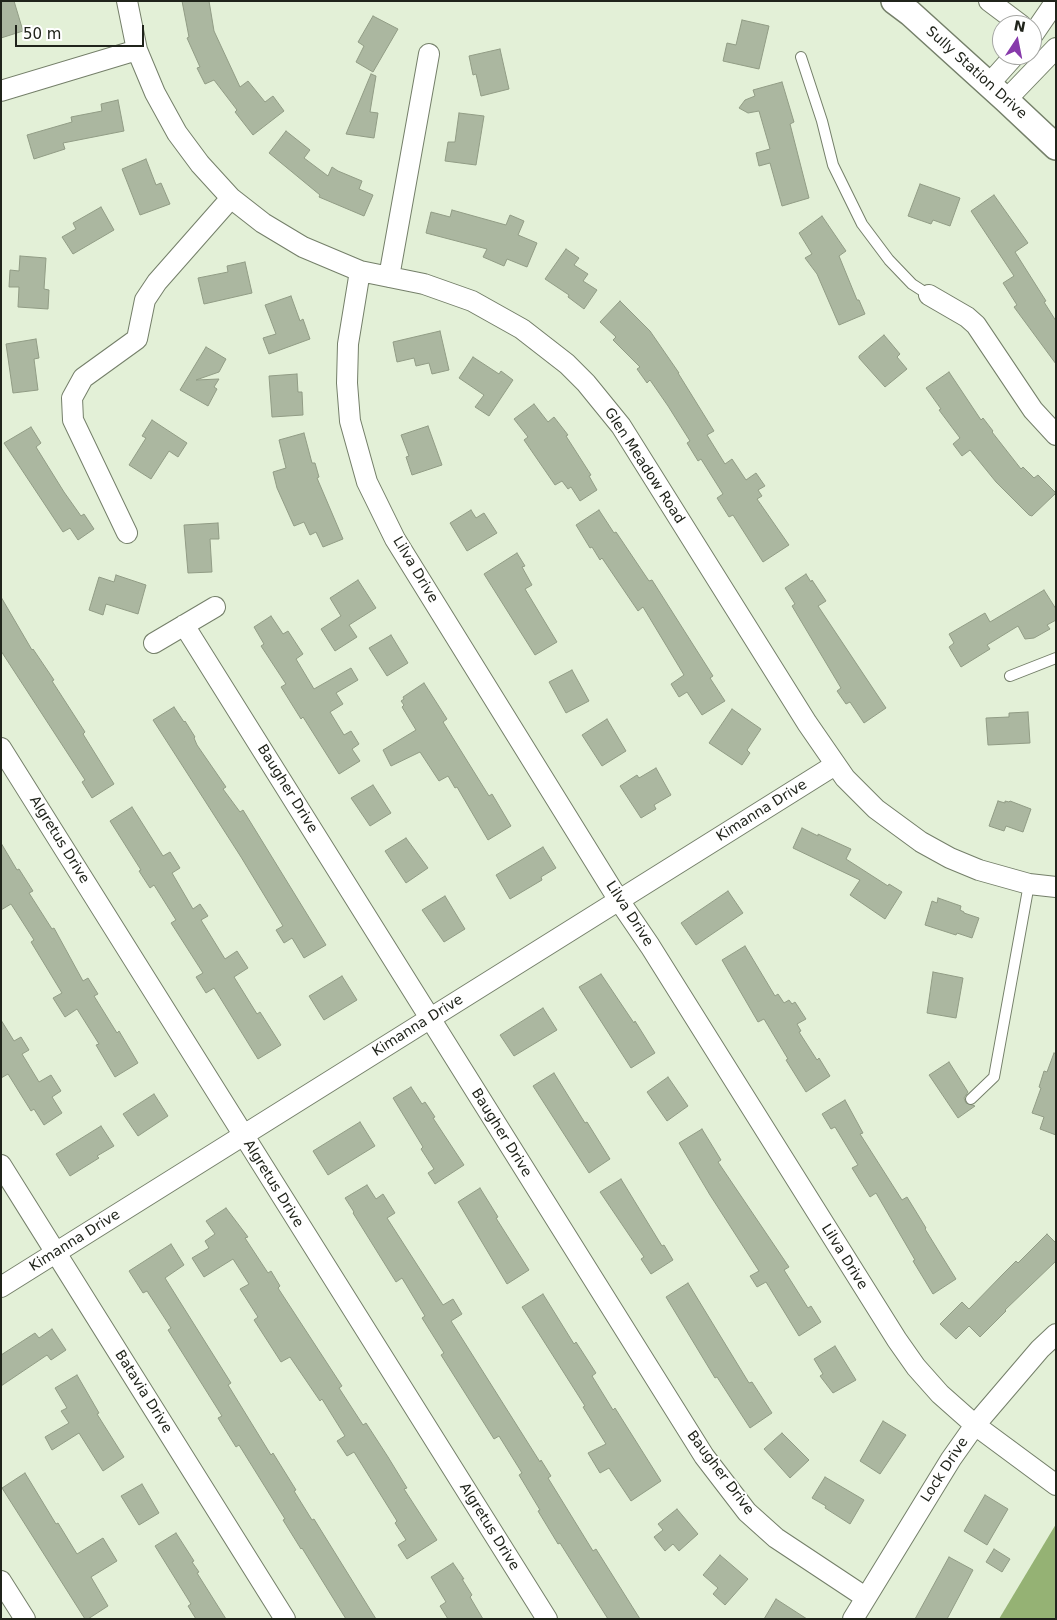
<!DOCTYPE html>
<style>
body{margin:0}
#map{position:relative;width:1057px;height:1620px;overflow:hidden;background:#e3f0d7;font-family:"DejaVu Sans",sans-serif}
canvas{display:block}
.frame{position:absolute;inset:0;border:2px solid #20241b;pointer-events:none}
.north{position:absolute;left:992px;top:15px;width:50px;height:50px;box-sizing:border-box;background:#fff;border:1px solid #a6a7a4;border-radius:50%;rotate:11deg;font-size:14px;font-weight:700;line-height:20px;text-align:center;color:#20241b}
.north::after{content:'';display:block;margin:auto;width:18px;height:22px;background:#873aab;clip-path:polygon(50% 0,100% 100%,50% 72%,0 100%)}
.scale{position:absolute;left:15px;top:25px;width:129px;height:22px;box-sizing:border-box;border:2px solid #20241b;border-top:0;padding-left:6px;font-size:15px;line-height:18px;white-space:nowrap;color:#20241b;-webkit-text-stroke:4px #fff;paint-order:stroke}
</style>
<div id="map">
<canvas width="1057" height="1620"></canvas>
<div class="frame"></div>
<div class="north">N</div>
<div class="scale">50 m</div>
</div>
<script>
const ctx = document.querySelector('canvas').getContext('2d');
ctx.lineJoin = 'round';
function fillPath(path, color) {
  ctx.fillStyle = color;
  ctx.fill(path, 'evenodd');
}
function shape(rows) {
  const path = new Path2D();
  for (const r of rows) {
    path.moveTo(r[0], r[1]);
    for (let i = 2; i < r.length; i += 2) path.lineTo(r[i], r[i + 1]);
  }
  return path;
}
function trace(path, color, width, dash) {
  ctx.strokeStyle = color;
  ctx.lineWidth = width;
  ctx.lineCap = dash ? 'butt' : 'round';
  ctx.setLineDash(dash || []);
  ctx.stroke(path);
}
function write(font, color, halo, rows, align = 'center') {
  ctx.font = font + ' "DejaVu Sans",sans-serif';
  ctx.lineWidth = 4;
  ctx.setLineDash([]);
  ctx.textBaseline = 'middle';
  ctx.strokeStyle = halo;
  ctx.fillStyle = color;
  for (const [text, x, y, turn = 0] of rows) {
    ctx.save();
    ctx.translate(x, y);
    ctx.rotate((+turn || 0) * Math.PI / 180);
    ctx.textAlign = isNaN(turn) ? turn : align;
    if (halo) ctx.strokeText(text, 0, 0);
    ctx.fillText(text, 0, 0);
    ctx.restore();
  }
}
const forest = shape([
 [1056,1524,1056,1619,999,1619]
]);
const building = shape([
 [1,1,14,1,23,31,1,38,1,1],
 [182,1,209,1,214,31,240,87,248,81,265,102,273,96,284,111,253,135,235,112,237,110,214,80,205,84,197,68,200,67,187,38,189,37,182,1],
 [373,16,398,29,373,72,356,62,364,46,358,42,373,16],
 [742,20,769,26,759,69,723,61,727,43,736,45,742,20],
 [500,49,509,89,481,96,476,74,473,75,469,56,500,49],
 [371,74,376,76,370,112,378,113,374,138,346,134,371,74],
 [782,82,794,122,790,124,809,198,782,206,770,163,759,166,756,153,770,149,759,111,748,113,739,108,745,100,755,96,753,90,782,82],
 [118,100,124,131,63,143,65,149,34,159,27,135,72,122,71,117,102,111,101,104,118,100],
 [459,113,484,116,476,165,445,161,448,142,455,142,459,113],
 [286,131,310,150,304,158,328,176,332,167,338,171,362,181,359,189,373,195,364,216,319,197,320,195,269,153,286,131],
 [146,159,156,185,161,183,170,204,140,215,122,169,146,159],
 [920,184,960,198,950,226,933,220,931,224,908,216,920,184],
 [994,195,1028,243,1015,252,1046,301,1044,302,1056,321,1056,364,1014,307,1017,305,1003,283,1014,276,971,211,994,195],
 [101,207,114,230,73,254,62,237,76,229,73,223,101,207],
 [452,210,506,225,510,215,524,221,518,235,537,243,527,267,507,259,504,266,483,257,487,249,426,233,431,212,450,217,452,210],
 [822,216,846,251,839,256,857,300,859,300,865,314,839,325,817,274,805,258,812,254,799,233,822,216],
 [566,249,579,258,574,265,588,274,583,281,597,290,584,309,568,297,569,295,545,279,566,249],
 [20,256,46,258,44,289,49,290,48,309,18,307,19,287,9,287,10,270,19,271,20,256],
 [245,262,252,293,204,304,198,278,228,272,227,266,245,262],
 [291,296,300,321,303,319,310,339,269,354,263,338,276,334,265,305,291,296],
 [620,301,650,331,679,373,678,373,714,431,707,435,725,464,732,459,746,480,756,473,765,486,758,490,762,496,757,499,789,545,763,562,733,515,729,517,717,498,723,494,701,459,698,461,687,443,690,441,668,406,650,380,647,383,637,369,640,367,613,340,616,337,600,322,620,301],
 [440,331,449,370,432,374,429,363,416,366,414,358,397,362,393,342,440,331],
 [884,335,900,354,897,357,907,369,885,387,859,358,859,356,884,335],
 [36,339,39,358,34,359,38,390,13,393,6,344,36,339],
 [206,347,226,359,219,372,196,380,219,379,214,387,217,389,208,406,180,390,206,347],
 [473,357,499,374,501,371,513,380,489,416,475,407,484,395,459,378,473,357],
 [949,372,981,420,983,418,993,431,992,432,1021,469,1023,467,1034,478,1038,475,1056,493,1032,516,1029,515,996,482,970,450,962,456,953,444,960,438,939,410,941,409,926,388,949,372],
 [297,374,298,392,302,392,303,415,272,417,269,376,297,374],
 [534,404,548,422,554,417,568,435,566,436,591,475,589,476,597,490,580,501,571,487,568,489,562,481,555,485,524,440,528,437,514,419,534,404],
 [152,420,187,443,178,457,169,451,151,479,129,465,146,438,142,436,152,420],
 [428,426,442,465,412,475,406,457,409,456,401,435,428,426],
 [31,427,41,443,36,447,64,492,81,516,84,514,94,529,78,540,70,528,63,532,4,443,31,427],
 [304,433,312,463,315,463,319,477,317,478,343,539,323,547,316,532,310,535,304,522,294,526,277,488,273,472,286,468,279,440,304,433],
 [471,510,476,518,484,513,497,533,467,551,450,523,471,510],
 [599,510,614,533,616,532,649,581,652,580,713,676,710,678,725,701,702,715,687,692,679,697,671,684,684,675,643,607,638,611,602,558,600,560,592,547,590,548,576,525,599,510],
 [218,523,219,539,210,539,212,572,188,573,184,525,218,523],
 [517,553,525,566,522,567,532,585,525,589,557,642,535,655,484,574,517,553],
 [806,574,811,582,812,580,826,601,818,606,886,708,864,723,850,702,846,704,837,691,841,688,792,606,795,604,785,588,806,574],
 [116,575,146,585,138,614,106,604,103,615,89,610,99,577,114,582,116,575],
 [358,580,376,608,349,625,357,637,335,651,321,629,341,616,330,598,358,580],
 [1044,590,1056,609,1056,620,1047,625,1050,629,1034,638,1025,639,1018,626,987,645,990,649,961,667,949,647,954,643,949,634,985,613,990,622,1044,590],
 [1,597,32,650,33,649,54,680,52,681,85,732,83,734,114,784,92,798,82,782,85,780,1,651,1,597],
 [271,616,283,634,288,631,303,654,296,659,314,689,351,668,358,680,336,693,343,704,330,712,344,735,351,731,359,744,352,749,360,761,339,774,303,717,301,719,281,687,286,684,261,646,264,644,254,627,271,616],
 [391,635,408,663,387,676,369,648,391,635],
 [572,670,589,701,566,713,549,682,572,670],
 [424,683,447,719,443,722,489,796,492,794,511,826,488,840,457,787,455,788,448,776,439,781,420,752,391,766,383,750,416,730,402,707,404,705,401,701,404,699,403,697,424,683],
 [174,707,184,722,185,721,195,737,194,738,197,745,226,787,223,789,240,812,243,810,326,945,304,958,292,938,284,943,276,930,283,926,241,857,153,720,174,707],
 [732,709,761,729,747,750,750,753,742,765,709,743,732,709],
 [1028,712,1030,743,988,745,986,718,1009,717,1009,713,1028,712],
 [607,719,626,751,602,766,582,735,607,719],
 [656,768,671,795,654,805,656,809,641,818,620,786,637,775,639,778,656,768],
 [373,785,391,813,370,826,351,798,373,785],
 [998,801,1005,803,1005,801,1009,802,1010,801,1031,809,1023,832,1006,826,1004,831,989,826,998,801],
 [132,807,163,856,170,852,180,868,172,873,193,909,200,904,208,916,201,920,225,959,237,951,248,968,234,977,257,1014,260,1012,281,1045,258,1059,214,988,206,993,196,977,203,973,171,923,176,920,154,885,150,888,139,871,141,870,110,821,132,807],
 [802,828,818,836,818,834,851,849,846,859,888,886,889,884,902,892,885,919,850,895,860,880,793,848,802,828],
 [406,838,428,868,406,883,385,851,406,838],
 [1,843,17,870,19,869,33,891,29,893,52,929,54,928,83,981,88,978,98,994,94,996,117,1033,119,1031,138,1063,115,1077,96,1045,99,1044,77,1009,65,1017,53,998,62,993,31,942,34,940,11,904,1,910,1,843],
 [543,847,556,868,541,877,542,880,510,899,496,875,543,847],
 [728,891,743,913,696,945,681,923,728,891],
 [445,896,465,929,444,942,422,910,445,896],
 [938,898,961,906,960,910,964,912,964,913,979,918,972,938,957,933,956,935,925,925,932,901,937,903,938,898],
 [745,946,775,996,778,994,784,1003,789,1000,792,1004,795,1002,806,1019,797,1024,801,1031,799,1032,817,1060,819,1058,830,1076,806,1092,786,1060,788,1059,764,1019,758,1022,722,960,745,946],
 [933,972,963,978,956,1018,927,1013,933,972],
 [601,974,634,1023,635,1021,655,1053,631,1068,579,987,601,974],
 [342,976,357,1000,324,1020,309,996,342,976],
 [543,1008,557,1030,514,1056,500,1035,543,1008],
 [1,1020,14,1041,21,1037,29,1050,22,1054,39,1082,51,1075,61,1091,52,1097,62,1113,44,1125,34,1109,31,1111,8,1074,1,1078,1,1020],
 [1054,1053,1056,1054,1056,1135,1040,1129,1044,1117,1032,1113,1041,1088,1039,1087,1044,1071,1047,1072,1054,1053],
 [949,1062,968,1092,964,1098,966,1103,975,1106,958,1118,929,1075,949,1062],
 [554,1073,585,1123,587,1122,610,1159,589,1173,533,1086,554,1073],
 [668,1077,688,1106,667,1121,647,1092,668,1077],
 [411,1087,422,1104,425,1102,435,1117,433,1118,464,1165,435,1184,428,1173,434,1169,421,1149,423,1147,393,1098,411,1087],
 [154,1094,168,1116,138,1136,123,1114,154,1094],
 [845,1100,863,1133,860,1134,902,1200,907,1197,926,1228,925,1229,956,1279,933,1294,913,1261,915,1260,876,1193,870,1197,852,1168,858,1165,835,1127,831,1129,822,1114,845,1100],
 [360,1122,375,1146,328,1175,313,1151,360,1122],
 [101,1126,114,1146,97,1156,99,1158,70,1176,56,1154,101,1126],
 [702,1129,721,1160,718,1162,789,1267,784,1270,808,1308,811,1306,821,1322,799,1336,766,1282,757,1287,750,1276,759,1271,710,1195,679,1143,702,1129],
 [621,1179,662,1246,664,1245,673,1260,651,1274,641,1259,644,1257,600,1192,621,1179],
 [367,1185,376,1199,383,1194,395,1213,387,1218,443,1305,453,1299,462,1314,451,1321,540,1462,541,1460,551,1476,548,1478,593,1551,596,1549,640,1619,608,1619,560,1543,558,1544,538,1511,540,1510,519,1475,522,1473,499,1436,494,1439,441,1355,444,1353,422,1318,425,1316,402,1278,396,1282,353,1213,354,1212,345,1198,367,1185],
 [480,1188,498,1217,496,1218,529,1270,507,1284,458,1202,480,1188],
 [226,1208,248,1237,245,1238,268,1273,271,1271,280,1286,278,1288,342,1386,339,1388,363,1425,366,1423,388,1457,407,1488,404,1489,437,1540,407,1559,398,1545,406,1540,395,1523,397,1521,354,1452,347,1456,337,1441,345,1436,322,1399,320,1401,290,1357,281,1362,254,1320,258,1317,240,1289,249,1284,233,1259,204,1277,192,1258,209,1248,205,1241,215,1234,206,1221,226,1208],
 [1047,1234,1056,1243,1056,1261,1005,1310,1006,1311,980,1337,969,1326,956,1339,940,1324,962,1302,969,1309,1003,1274,1016,1261,1018,1263,1047,1234],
 [171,1244,184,1265,165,1278,231,1383,228,1385,271,1455,273,1453,296,1490,294,1491,312,1520,314,1519,376,1619,346,1619,302,1548,301,1549,283,1520,285,1519,239,1445,236,1447,218,1418,222,1416,168,1330,171,1328,147,1291,143,1293,129,1271,171,1244],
 [688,1283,749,1383,752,1382,772,1413,750,1428,717,1377,715,1378,666,1297,688,1283],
 [543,1294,574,1344,576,1342,596,1373,592,1376,613,1410,615,1408,661,1481,631,1501,609,1468,600,1473,588,1453,606,1444,583,1407,585,1406,522,1307,543,1294],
 [52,1329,66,1350,51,1360,47,1355,1,1386,1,1355,35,1333,39,1338,52,1329],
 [835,1346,856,1380,833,1393,820,1376,823,1374,814,1359,835,1346],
 [77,1375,99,1413,97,1414,124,1457,103,1471,79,1433,52,1450,45,1437,69,1423,61,1411,67,1408,55,1388,77,1375],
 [883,1421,906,1435,880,1474,860,1461,883,1421],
 [782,1433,809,1460,790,1478,764,1449,782,1433],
 [25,1473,56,1524,58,1523,77,1554,103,1538,117,1561,91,1577,108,1606,88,1619,85,1619,2,1488,25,1473],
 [825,1477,864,1500,850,1524,825,1508,826,1506,812,1498,825,1477],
 [142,1484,159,1513,139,1525,121,1496,142,1484],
 [985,1495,1008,1509,987,1545,964,1531,985,1495],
 [677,1509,698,1534,679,1551,673,1544,665,1551,654,1537,663,1530,658,1524,677,1509],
 [176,1533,194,1561,192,1562,199,1572,197,1573,226,1619,196,1619,188,1606,191,1604,155,1546,176,1533],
 [994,1549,1010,1559,1002,1572,986,1562,994,1549],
 [720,1555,748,1579,725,1605,713,1594,718,1588,703,1575,720,1555],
 [949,1557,973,1570,947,1619,915,1619,949,1557],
 [453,1563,464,1579,462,1579,472,1595,470,1597,483,1619,448,1619,440,1606,446,1602,431,1577,453,1563],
 [776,1599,807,1619,764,1619,776,1599]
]);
const service = shape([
 [801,57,822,121,833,165,862,224,889,260,912,284,929,295],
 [1010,676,1056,658],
 [971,1099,994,1077,1029,884]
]);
const minor = shape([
 [127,1,137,50,155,93,177,133,200,164,231,198,263,223,303,247,360,271,424,284,472,301,522,329,567,364,586,383,621,426,807,723,845,778,876,809,921,842,950,858,979,870,1029,884,1056,887],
 [989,1,1021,25],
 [1032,36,1056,1],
 [989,84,1015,55],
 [1,91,137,50],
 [1006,100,1056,48],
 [360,271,348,344,347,383,350,421,367,482,395,539,618,899,650,946,897,1340,916,1367,940,1394,975,1425,1056,1485],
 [389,277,429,54],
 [929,295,967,317,976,325,1033,410,1056,435],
 [127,533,73,420,72,398,83,378,137,339,145,300,157,282,231,198],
 [184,625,704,1456,747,1512,776,1538,865,1597],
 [154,643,215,607],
 [1,748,547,1619],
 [1,1165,285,1619],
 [1,1287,835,765],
 [1,1581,25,1619],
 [853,1619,951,1459,975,1425,1040,1349,1056,1334]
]);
const tertiary = shape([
 [894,1,910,13,1006,100,1056,147]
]);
const streetNames = [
 ["Sully Station Drive",976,73,42],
 ["Glen Meadow Road",644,466,57],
 ["Lilva Drive",415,570,59],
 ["Baugher Drive",287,789,58],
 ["Kimanna Drive",762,811,-32],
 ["Algretus Drive",59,840,58],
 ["Lilva Drive",629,914,57],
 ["Kimanna Drive",418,1026,-32],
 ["Baugher Drive",501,1133,58],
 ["Algretus Drive",273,1184,58],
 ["Kimanna Drive",75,1241,-32],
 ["Lilva Drive",844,1257,58],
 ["Batavia Drive",143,1392,58],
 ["Lock Drive",945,1470,-57],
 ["Baugher Drive",720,1473,53],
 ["Algretus Drive",489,1527,58]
];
fillPath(forest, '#95b274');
fillPath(building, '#abb7a0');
trace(building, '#919c85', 1);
trace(service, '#747f69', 12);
trace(minor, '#747f69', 22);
trace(tertiary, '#747f69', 28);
trace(service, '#fff', 10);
trace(minor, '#fff', 20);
trace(tertiary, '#fff', 25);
write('14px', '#20241b', '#fff', streetNames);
</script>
